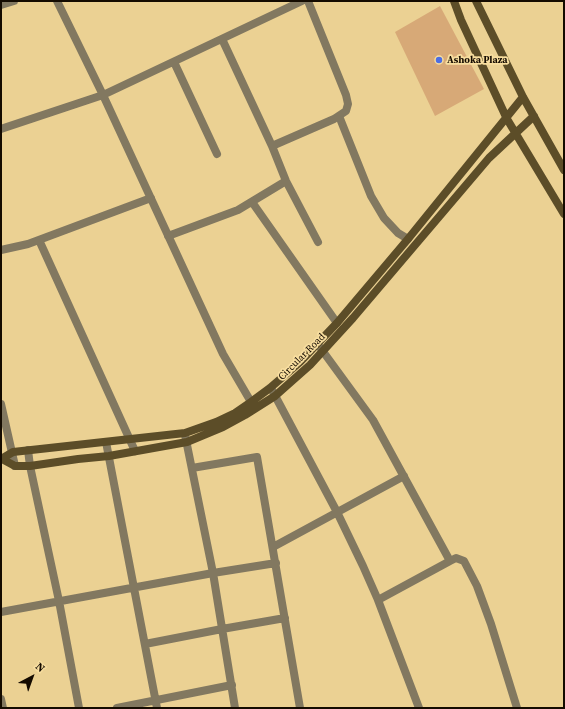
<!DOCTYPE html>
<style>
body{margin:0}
#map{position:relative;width:565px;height:709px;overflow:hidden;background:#ebd193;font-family:"Source Serif 4",serif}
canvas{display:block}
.frame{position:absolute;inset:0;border:2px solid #140b00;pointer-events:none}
.north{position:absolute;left:12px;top:657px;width:40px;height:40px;-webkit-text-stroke:3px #f8de9f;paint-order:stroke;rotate:41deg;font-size:11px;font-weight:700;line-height:16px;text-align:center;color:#140b00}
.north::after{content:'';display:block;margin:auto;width:14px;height:18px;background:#140b00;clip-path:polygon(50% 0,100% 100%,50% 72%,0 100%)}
</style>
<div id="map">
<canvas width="565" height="709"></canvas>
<div class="frame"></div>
<div class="north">N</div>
</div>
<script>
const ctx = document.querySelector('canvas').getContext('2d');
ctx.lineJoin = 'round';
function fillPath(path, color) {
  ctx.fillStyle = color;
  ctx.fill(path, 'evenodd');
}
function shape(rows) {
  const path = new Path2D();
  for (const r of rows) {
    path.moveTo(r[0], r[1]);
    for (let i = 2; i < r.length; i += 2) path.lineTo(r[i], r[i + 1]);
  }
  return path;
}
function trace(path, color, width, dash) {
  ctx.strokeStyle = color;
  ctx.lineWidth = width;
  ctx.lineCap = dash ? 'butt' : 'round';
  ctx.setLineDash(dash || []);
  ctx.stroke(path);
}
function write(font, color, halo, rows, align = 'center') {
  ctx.font = font + ' "Source Serif 4",serif';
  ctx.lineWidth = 3.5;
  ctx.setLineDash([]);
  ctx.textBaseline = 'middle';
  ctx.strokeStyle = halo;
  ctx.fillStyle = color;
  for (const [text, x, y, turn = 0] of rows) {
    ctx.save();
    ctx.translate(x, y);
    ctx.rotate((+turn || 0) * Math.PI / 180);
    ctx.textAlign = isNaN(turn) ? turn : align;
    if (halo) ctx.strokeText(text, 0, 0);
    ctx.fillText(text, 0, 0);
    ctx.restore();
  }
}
const building = shape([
 [440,6,484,89,435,116,395,32]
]);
const minor = shape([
 [57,1,103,95,223,354,254,407],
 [1,5,14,1],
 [222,39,272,146,286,181,318,242],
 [174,62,217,154],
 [339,116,371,196,384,218,398,233,408,239],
 [1,129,103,95,302,1],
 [272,146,334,119,346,111,348,104,346,95,308,1],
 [252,202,337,323],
 [168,236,238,210,286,181],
 [39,240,135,451],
 [1,250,28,244,151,198],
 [319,346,373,420,450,561,456,558,464,561,477,586,491,624,517,708],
 [272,390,337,512,363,566,378,600,419,708],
 [1,404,15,466],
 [185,435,213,573,235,708],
 [106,442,157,708],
 [28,450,30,466,59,601,79,708],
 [192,468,257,457,300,708],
 [273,547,404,476],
 [378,600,450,561],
 [1,612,213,573,276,563],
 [145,644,222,629,285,618],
 [1,699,3,708],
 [117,708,232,685]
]);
const secondary = shape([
 [454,1,461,20,507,119,564,214],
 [476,1,523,97,564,170],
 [1,459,13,452,185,433,216,422,235,413,251,402,270,388,300,362,337,323,408,239,523,97],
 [2,459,15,466,30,466,78,459,109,456,187,442,223,427,245,415,275,396,310,365,353,318,489,158,534,116]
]);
const markers = [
 [439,60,4,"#4d6ee2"]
];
const poiNames = [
 ["Ashoka Plaza",447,60]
];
const streetNames = [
 ["Circular Road",302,357,-45]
];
fillPath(building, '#d7a977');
trace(minor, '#827860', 8);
trace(secondary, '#5c4d28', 8);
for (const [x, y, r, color] of markers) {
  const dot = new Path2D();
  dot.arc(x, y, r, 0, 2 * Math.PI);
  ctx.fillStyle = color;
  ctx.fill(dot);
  trace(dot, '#f8de9f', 1.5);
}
write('bold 10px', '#140b00', '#f8de9f', poiNames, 'left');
write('10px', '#140b00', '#f8de9f', streetNames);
</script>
